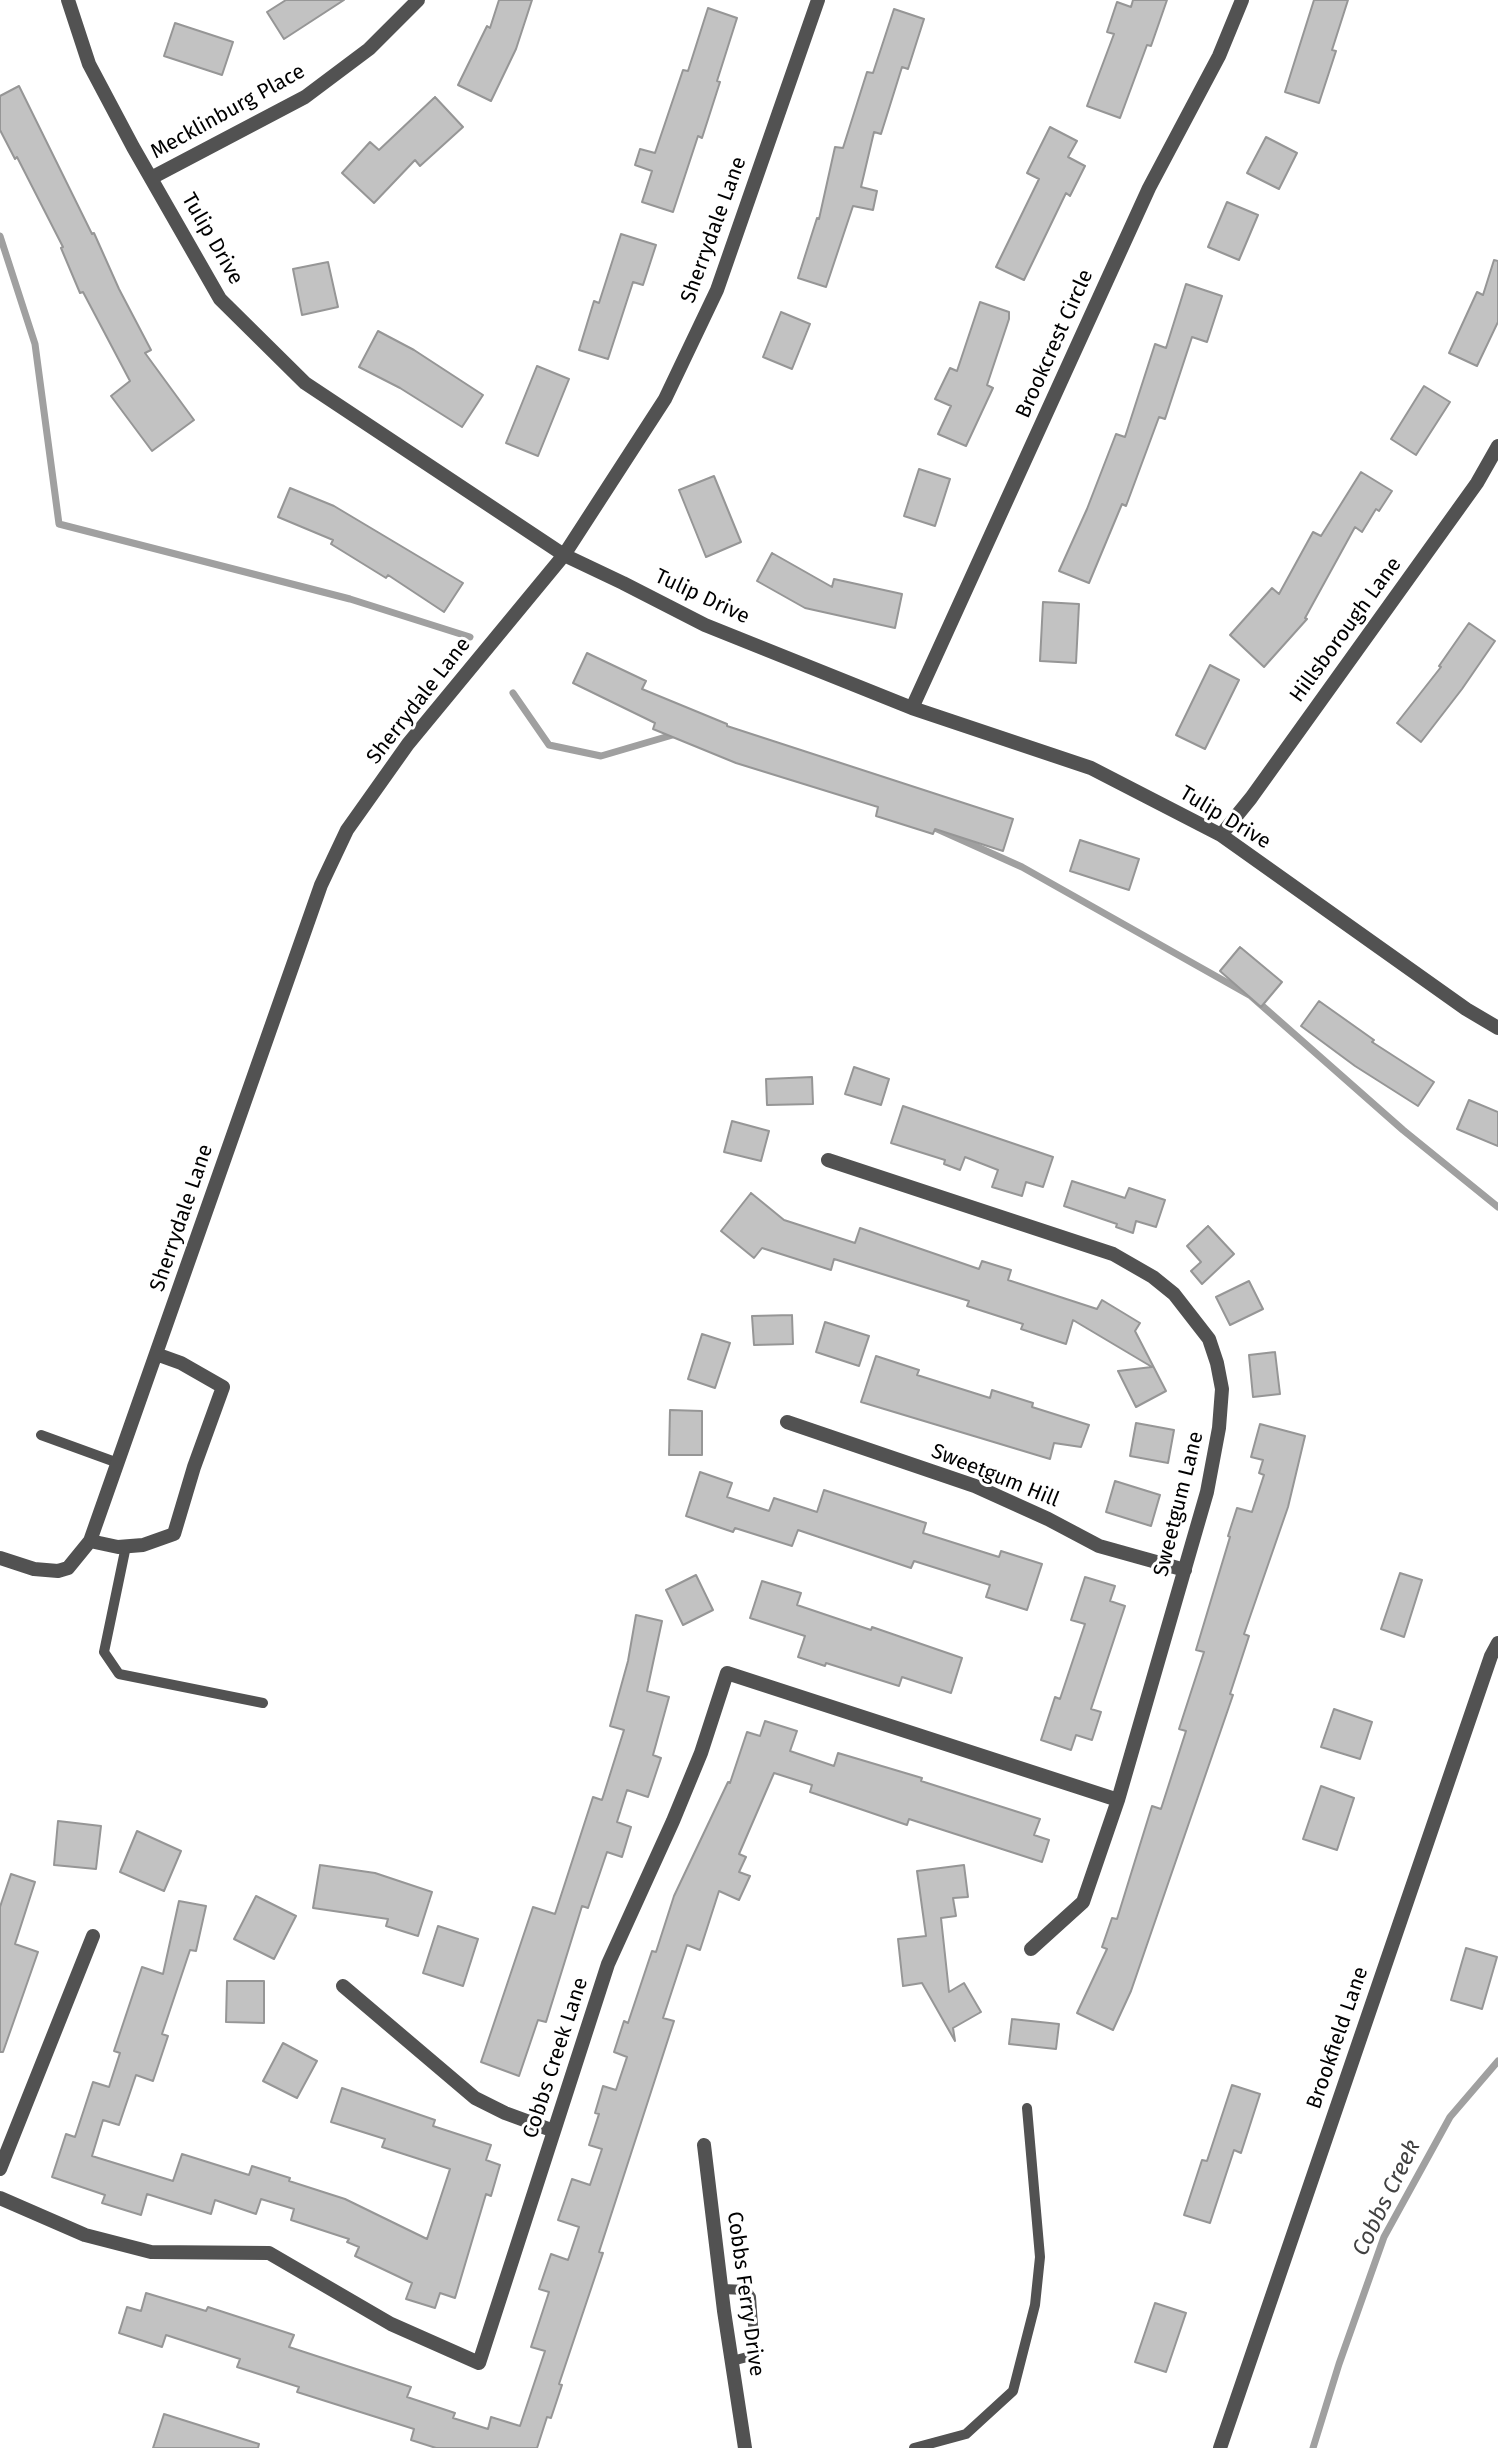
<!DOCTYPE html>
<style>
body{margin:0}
canvas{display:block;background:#fff}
</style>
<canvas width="1498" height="2448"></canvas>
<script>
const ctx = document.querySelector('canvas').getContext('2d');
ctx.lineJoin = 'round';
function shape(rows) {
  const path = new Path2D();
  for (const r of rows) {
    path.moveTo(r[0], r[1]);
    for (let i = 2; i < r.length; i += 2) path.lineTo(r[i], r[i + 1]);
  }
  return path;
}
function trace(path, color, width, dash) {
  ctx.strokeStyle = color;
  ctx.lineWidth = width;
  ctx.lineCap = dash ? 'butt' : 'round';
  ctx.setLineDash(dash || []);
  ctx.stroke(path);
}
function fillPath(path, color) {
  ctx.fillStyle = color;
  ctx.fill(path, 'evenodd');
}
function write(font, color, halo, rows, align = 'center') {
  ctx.font = font + ' "Fira Sans",sans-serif';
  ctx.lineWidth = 6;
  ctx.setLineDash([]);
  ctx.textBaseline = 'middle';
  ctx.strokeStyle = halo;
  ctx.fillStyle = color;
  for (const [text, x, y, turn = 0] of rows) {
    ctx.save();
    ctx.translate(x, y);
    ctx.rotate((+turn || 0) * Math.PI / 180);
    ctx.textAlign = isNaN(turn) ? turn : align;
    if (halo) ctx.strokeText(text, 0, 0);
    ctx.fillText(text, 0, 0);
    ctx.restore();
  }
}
const stream = shape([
 [0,236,35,344,59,524,350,599,470,637],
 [513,693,549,745,601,756,676,734],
 [935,828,1022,867,1251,996,1403,1130,1498,1207],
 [1313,2448,1339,2364,1384,2237,1450,2117,1498,2061]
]);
const building = shape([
 [286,0,344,0,284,39,267,12,286,0],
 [499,0,532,0,516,49,491,101,458,85,487,26,490,28,499,0],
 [1133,0,1167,0,1151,46,1147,45,1120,118,1087,106,1114,34,1107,32,1117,2,1131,7,1133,0],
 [1314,0,1348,0,1332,50,1336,51,1319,103,1285,92,1314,0],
 [708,8,737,18,717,81,720,82,702,138,698,136,673,212,642,202,652,171,635,165,640,149,655,153,683,70,688,71,708,8],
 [894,9,924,19,908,69,902,67,881,134,874,132,861,187,877,191,873,210,853,206,826,287,798,278,817,218,819,219,835,147,843,148,867,72,873,73,894,9],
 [175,23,233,42,222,75,164,56,175,23],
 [19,86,92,234,94,233,119,289,151,350,145,353,194,420,152,451,111,396,130,381,83,292,80,293,61,248,63,247,17,157,15,159,0,130,0,96,19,86],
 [435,97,463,127,420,166,415,160,374,203,342,173,370,142,379,150,435,97],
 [1050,127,1077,141,1068,157,1085,166,1070,196,1066,193,1024,280,996,267,1039,179,1027,173,1050,127],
 [1266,137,1297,153,1279,189,1247,173,1266,137],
 [1227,202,1258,215,1239,260,1208,247,1227,202],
 [621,234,656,245,643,285,633,282,608,359,579,350,594,301,599,303,621,234],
 [1494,260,1498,261,1498,322,1477,366,1449,353,1477,292,1483,295,1494,260],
 [328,262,338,307,302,315,293,269,328,262],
 [1186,284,1222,296,1207,342,1192,337,1165,419,1159,417,1126,506,1122,504,1089,583,1059,571,1087,509,1116,434,1125,437,1155,344,1166,348,1186,284],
 [980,302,1009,312,1009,319,987,385,993,388,966,446,938,434,951,406,935,399,950,368,957,371,980,302],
 [781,312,810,324,792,369,763,357,781,312],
 [378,331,414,350,483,395,462,427,400,388,359,367,378,331],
 [537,366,569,379,538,456,506,443,537,366],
 [1424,386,1450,402,1416,455,1391,439,1424,386],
 [919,469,950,479,935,526,904,516,919,469],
 [1361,472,1392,491,1379,511,1376,509,1362,532,1355,527,1305,618,1307,619,1264,667,1230,635,1272,588,1279,594,1313,532,1321,536,1361,472],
 [714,476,741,542,706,557,679,490,714,476],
 [290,488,334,506,463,583,444,612,388,575,386,578,331,544,333,540,278,517,290,488],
 [772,553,832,587,834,579,902,594,895,628,805,608,757,581,772,553],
 [1043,602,1079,604,1076,663,1040,661,1043,602],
 [1469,623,1495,641,1462,689,1421,742,1397,723,1441,667,1439,666,1469,623],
 [587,653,646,681,642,689,727,724,727,726,1013,819,1003,851,935,829,933,834,876,816,878,807,736,763,653,729,655,723,573,683,587,653],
 [1210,665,1239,680,1205,749,1176,735,1210,665],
 [1080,840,1139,859,1129,890,1070,871,1080,840],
 [1240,947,1282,982,1261,1007,1220,971,1240,947],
 [1319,1001,1374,1040,1372,1042,1434,1082,1418,1106,1355,1066,1301,1026,1319,1001],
 [854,1067,889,1079,881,1105,845,1094,854,1067],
 [812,1077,813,1104,767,1105,766,1079,812,1077],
 [1469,1100,1498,1112,1498,1146,1457,1129,1469,1100],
 [903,1106,1053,1157,1043,1187,1026,1182,1022,1196,992,1187,998,1170,965,1157,960,1170,944,1164,945,1160,891,1143,903,1106],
 [732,1121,769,1131,761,1161,724,1152,732,1121],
 [1072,1181,1125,1198,1129,1188,1165,1200,1156,1227,1136,1221,1133,1233,1116,1227,1117,1224,1064,1206,1072,1181],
 [751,1193,784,1220,855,1243,860,1228,979,1269,982,1261,1011,1270,1008,1280,1097,1309,1102,1300,1140,1323,1135,1331,1166,1391,1136,1407,1118,1371,1152,1367,1073,1320,1066,1344,1021,1329,1023,1324,967,1306,969,1301,834,1259,831,1270,762,1248,754,1258,721,1231,751,1193],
 [1208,1226,1234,1254,1202,1284,1191,1271,1201,1262,1187,1246,1208,1226],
 [1249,1281,1263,1309,1230,1325,1216,1297,1249,1281],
 [792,1315,793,1344,754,1345,752,1316,792,1315],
 [825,1322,869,1336,859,1366,816,1352,825,1322],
 [702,1334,730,1343,715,1388,688,1379,702,1334],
 [1275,1352,1280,1394,1253,1397,1249,1355,1275,1352],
 [876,1356,919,1370,917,1375,990,1398,992,1390,1033,1403,1032,1407,1089,1425,1081,1447,1054,1443,1050,1459,861,1402,876,1356],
 [670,1410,702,1411,702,1455,669,1455,670,1410],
 [1136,1423,1174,1430,1168,1463,1130,1456,1136,1423],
 [1260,1424,1305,1436,1288,1507,1244,1634,1249,1636,1230,1694,1233,1695,1131,1991,1113,2030,1077,2013,1107,1949,1102,1947,1112,1918,1117,1919,1152,1806,1161,1809,1186,1731,1179,1729,1204,1652,1196,1650,1230,1537,1228,1536,1237,1508,1252,1512,1264,1475,1259,1473,1263,1460,1251,1457,1260,1424],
 [700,1472,732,1483,727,1497,769,1511,774,1498,817,1512,824,1490,926,1523,923,1533,999,1557,1001,1551,1042,1564,1027,1610,986,1597,990,1585,914,1561,911,1568,798,1530,792,1546,735,1528,733,1532,686,1516,700,1472],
 [1115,1481,1160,1495,1151,1526,1106,1512,1115,1481],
 [1400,1573,1422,1580,1404,1637,1381,1629,1400,1573],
 [696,1575,713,1610,683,1625,666,1590,696,1575],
 [1085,1577,1115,1586,1110,1601,1125,1606,1091,1709,1101,1712,1092,1740,1076,1735,1071,1750,1041,1740,1055,1697,1060,1699,1085,1624,1071,1620,1085,1577],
 [762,1581,801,1593,797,1605,871,1630,872,1627,962,1658,951,1693,902,1677,899,1686,826,1663,825,1666,798,1657,805,1636,750,1618,762,1581],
 [636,1615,662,1621,647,1691,669,1697,653,1755,661,1758,648,1797,627,1790,617,1822,631,1827,622,1857,607,1852,588,1908,582,1906,546,2022,538,2020,519,2076,481,2062,533,1907,555,1914,593,1797,602,1800,624,1730,610,1726,628,1661,636,1615],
 [1334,1709,1372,1722,1360,1759,1321,1747,1334,1709],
 [765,1721,797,1731,790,1751,834,1766,838,1753,922,1778,921,1781,1040,1819,1034,1835,1049,1840,1042,1862,909,1819,907,1825,866,1811,810,1792,812,1785,774,1773,739,1854,746,1857,739,1872,750,1876,739,1900,719,1891,700,1950,687,1945,663,2018,674,2021,599,2252,603,2253,559,2384,562,2385,551,2418,547,2417,537,2448,436,2448,411,2440,414,2429,297,2392,299,2387,237,2367,240,2359,166,2335,162,2347,119,2333,127,2307,141,2311,146,2293,206,2311,208,2307,294,2335,289,2347,411,2387,407,2397,455,2413,453,2418,488,2429,491,2417,520,2426,545,2351,531,2347,549,2292,539,2289,551,2254,568,2260,579,2227,558,2220,572,2179,590,2185,602,2149,589,2145,599,2114,595,2113,603,2086,616,2090,627,2057,614,2052,624,2021,628,2023,652,1951,656,1952,674,1896,728,1782,730,1783,747,1732,760,1736,765,1721],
 [1321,1786,1354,1798,1337,1850,1303,1839,1321,1786],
 [58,1821,101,1826,96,1869,54,1865,58,1821],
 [137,1831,181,1851,164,1891,120,1872,137,1831],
 [320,1865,375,1873,432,1892,418,1936,386,1926,388,1919,313,1908,320,1865],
 [964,1865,968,1897,953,1898,956,1916,941,1918,949,1992,964,1983,981,2012,953,2028,955,2041,922,1983,903,1986,898,1939,926,1936,917,1871,964,1865],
 [11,1874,35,1882,15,1944,38,1952,3,2052,0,2052,0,1907,11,1874],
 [256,1896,296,1916,274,1959,234,1939,256,1896],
 [179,1901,206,1906,196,1951,190,1950,162,2034,168,2036,153,2081,136,2075,119,2125,103,2120,92,2156,173,2181,182,2154,249,2175,252,2166,290,2178,289,2181,345,2199,427,2239,450,2169,382,2147,385,2139,331,2122,342,2088,435,2120,433,2126,491,2145,486,2160,500,2165,491,2196,486,2194,455,2298,440,2293,435,2308,406,2299,412,2283,355,2256,359,2247,347,2242,349,2239,291,2220,294,2209,261,2199,256,2214,215,2200,211,2214,147,2194,141,2215,102,2203,105,2195,52,2177,66,2134,75,2137,93,2082,109,2087,120,2053,114,2051,142,1967,163,1974,179,1901],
 [438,1926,478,1939,463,1986,423,1973,438,1926],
 [1466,1948,1497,1957,1482,2009,1451,2000,1466,1948],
 [227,1981,264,1981,264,2023,226,2022,227,1981],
 [1012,2019,1059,2024,1056,2049,1009,2044,1012,2019],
 [283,2043,317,2061,297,2098,263,2081,283,2043],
 [1232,2085,1260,2094,1241,2153,1234,2150,1210,2223,1184,2215,1202,2160,1207,2161,1232,2085],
 [1155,2303,1186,2313,1166,2372,1135,2362,1155,2303],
 [164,2414,259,2444,258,2448,153,2448,164,2414]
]);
const service = shape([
 [41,1435,118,1463],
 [126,1546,104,1652,119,1674,263,1703],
 [722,2289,746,2290,751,2297,755,2353,751,2356,732,2361],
 [914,2448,966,2434,1013,2391,1035,2305,1040,2257,1027,2108]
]);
const minor = shape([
 [68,0,89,64,133,147,220,299,305,383,564,555,623,583,705,625,912,708,1091,768,1221,835,1466,1009,1498,1028],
 [153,177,305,97,369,49,418,0],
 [912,708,1149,188,1219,56,1242,0],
 [1221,835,1251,798,1477,483,1498,446],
 [828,1160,1113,1254,1153,1277,1174,1294,1209,1339,1217,1363,1222,1389,1219,1428,1207,1492,1118,1800,1083,1902,1031,1949],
 [787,1422,975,1486,1048,1519,1099,1546,1185,1570],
 [90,1541,118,1547,143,1545,174,1534,194,1467,223,1387,181,1363,156,1354],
 [0,1558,34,1569,58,1571,68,1568,90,1541,321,885,347,830,408,744,564,555,665,399,717,290,818,0],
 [343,1986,475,2098,505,2113,554,2131],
 [704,2145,724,2311,745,2448],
 [0,2169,93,1936],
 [0,2198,85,2235,151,2252,269,2253,391,2324,479,2363,608,1964,673,1821,701,1753,727,1673,1118,1800],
 [1220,2448,1491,1656,1498,1643]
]);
const streetNames = [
 ["Mecklinburg Place",228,112,-29],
 ["Sherrydale Lane",714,230,-70],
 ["Tulip Drive",212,239,60],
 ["Brookcrest Circle",1055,344,-66],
 ["Tulip Drive",702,597,25],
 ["Hillsborough Lane",1346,630,-54],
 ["Sherrydale Lane",419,701,-52],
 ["Tulip Drive",1225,818,31],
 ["Sherrydale Lane",182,1218,-71],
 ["Sweetgum Hill",995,1476,22],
 ["Sweetgum Lane",1179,1504,-76],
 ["Brookfield Lane",1338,2038,-71],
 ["Cobbs Creek Lane",556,2058,-72],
 ["Cobbs Ferry Drive",745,2294,82]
];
const waterNames = [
 ["Cobbs Creek",1387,2198,-64]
];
trace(stream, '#a0a0a0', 7);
fillPath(building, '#c2c2c2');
trace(building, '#969696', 2);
trace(service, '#525252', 10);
trace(minor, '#525252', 14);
write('21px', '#000', '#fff', streetNames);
write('italic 23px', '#414141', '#fff', waterNames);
</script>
